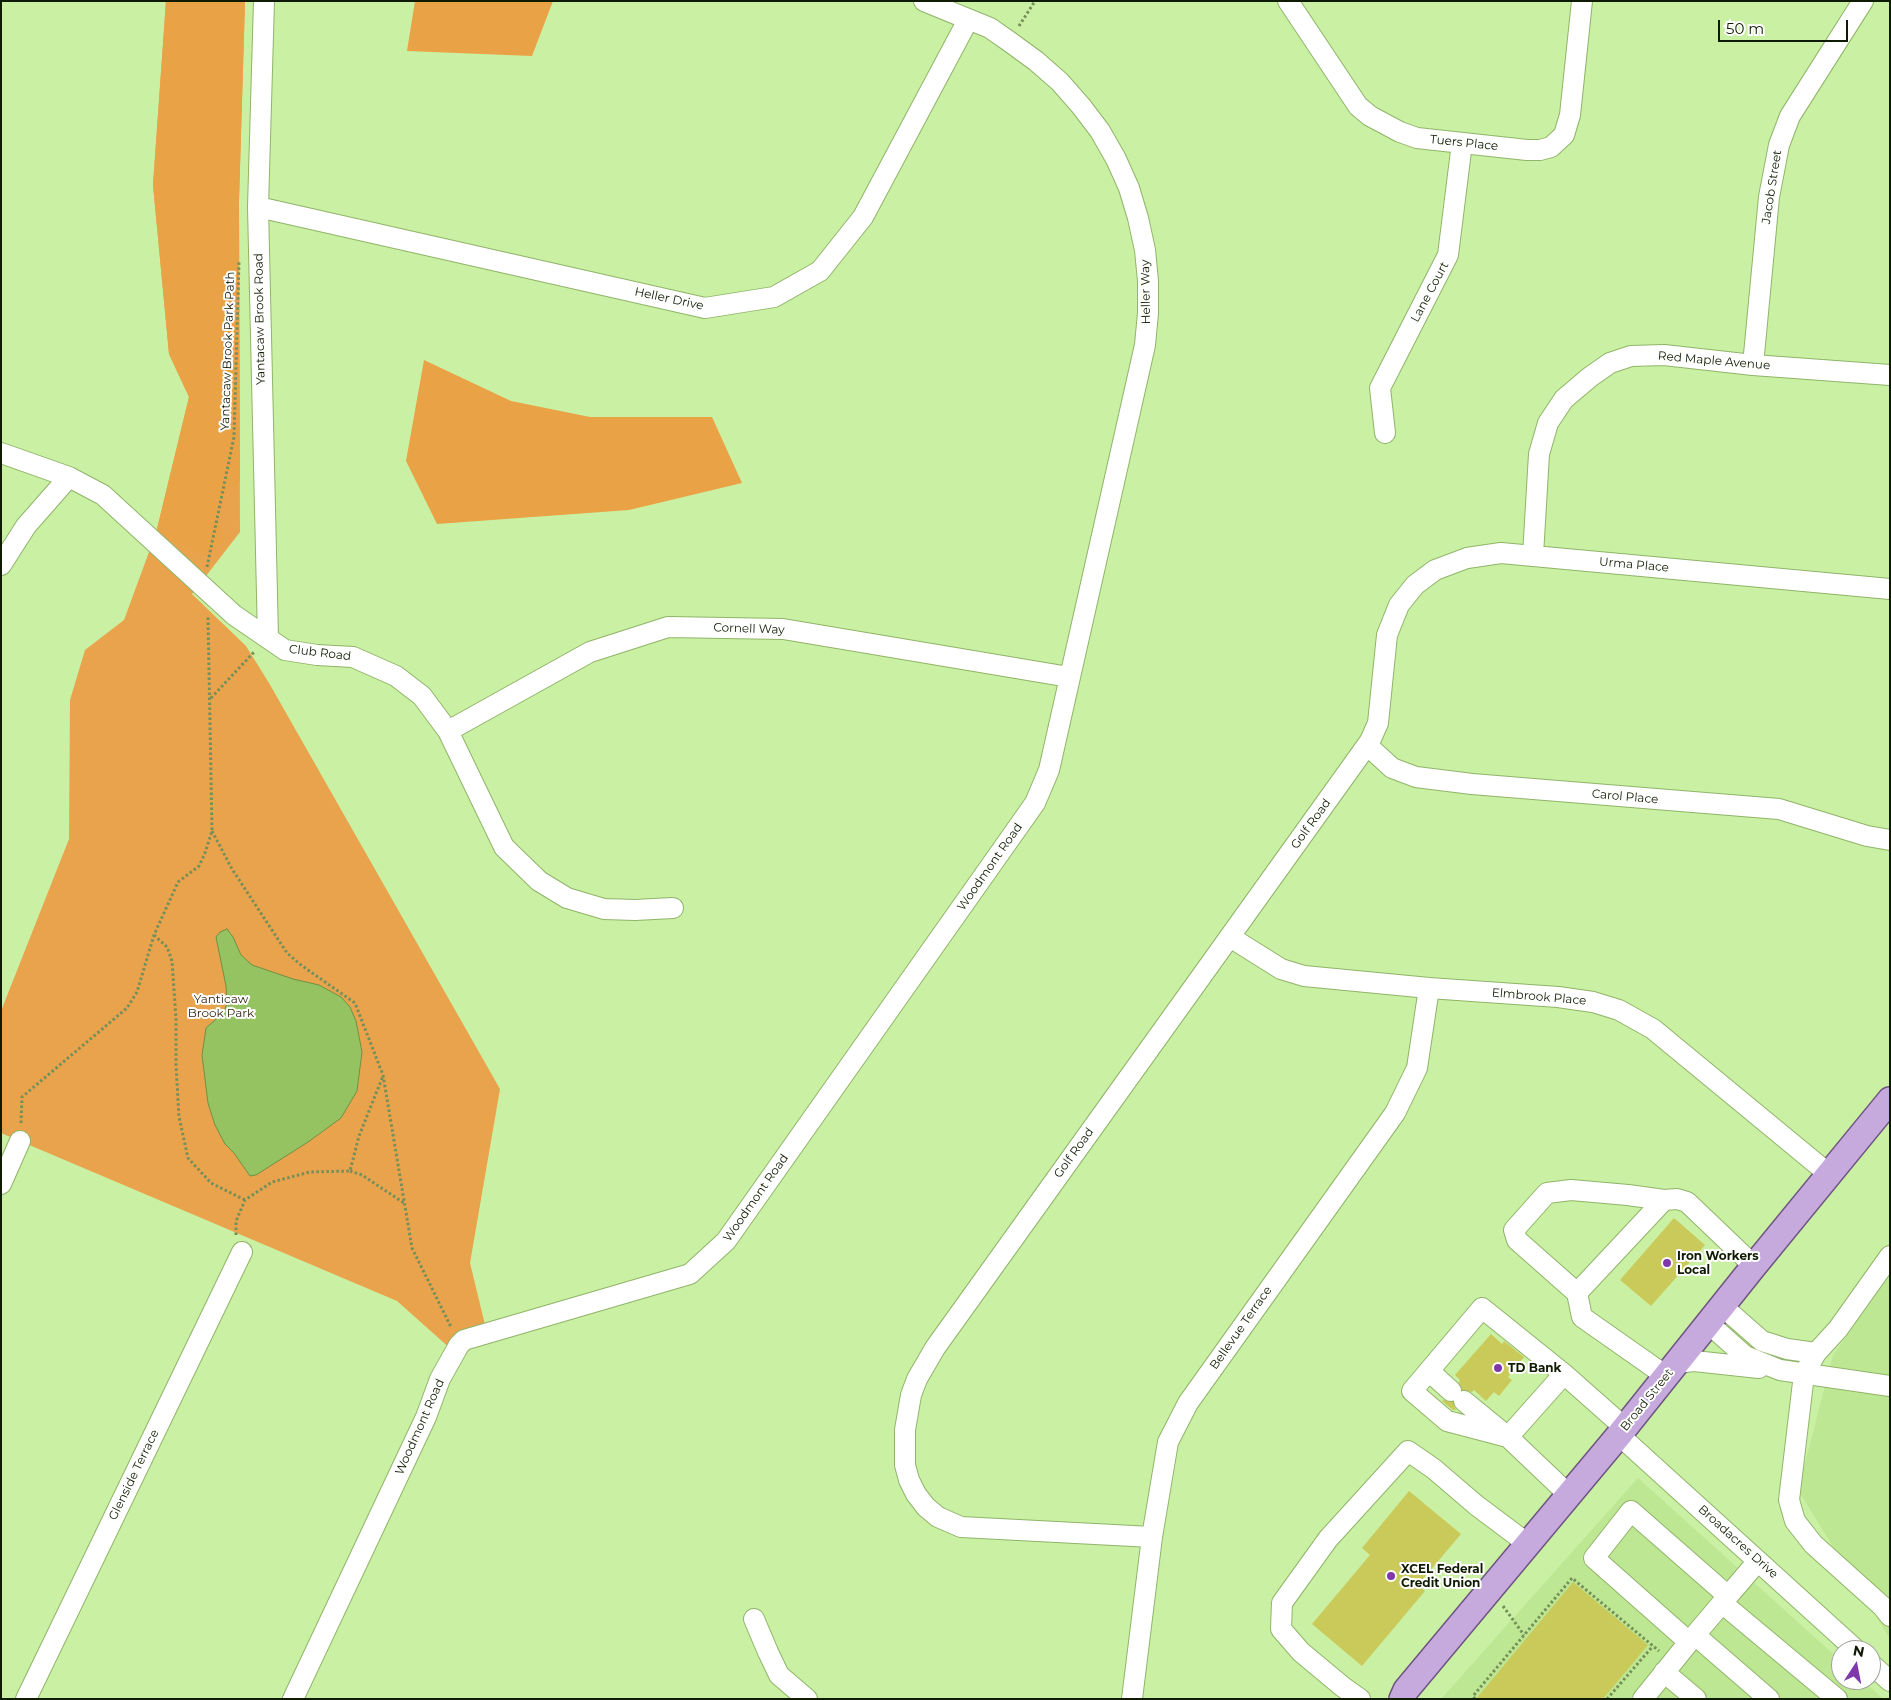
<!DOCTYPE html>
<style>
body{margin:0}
#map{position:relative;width:1891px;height:1700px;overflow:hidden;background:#caf0a3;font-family:Montserrat,sans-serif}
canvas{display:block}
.frame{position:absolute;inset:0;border:2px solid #0f1b00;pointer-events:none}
.north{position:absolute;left:1831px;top:1640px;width:50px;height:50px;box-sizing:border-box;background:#fff;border:1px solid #9fa499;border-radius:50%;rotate:11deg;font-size:14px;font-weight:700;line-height:20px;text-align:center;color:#0f1b00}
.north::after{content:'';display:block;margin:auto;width:18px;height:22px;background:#7f38ab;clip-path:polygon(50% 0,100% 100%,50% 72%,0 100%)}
.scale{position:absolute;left:1718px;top:20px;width:130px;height:22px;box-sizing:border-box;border:2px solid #0f1b00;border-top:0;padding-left:6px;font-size:15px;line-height:18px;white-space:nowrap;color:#0f1b00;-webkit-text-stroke:4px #fff;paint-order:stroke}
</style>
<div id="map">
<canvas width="1891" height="1700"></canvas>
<div class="frame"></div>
<div class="north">N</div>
<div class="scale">50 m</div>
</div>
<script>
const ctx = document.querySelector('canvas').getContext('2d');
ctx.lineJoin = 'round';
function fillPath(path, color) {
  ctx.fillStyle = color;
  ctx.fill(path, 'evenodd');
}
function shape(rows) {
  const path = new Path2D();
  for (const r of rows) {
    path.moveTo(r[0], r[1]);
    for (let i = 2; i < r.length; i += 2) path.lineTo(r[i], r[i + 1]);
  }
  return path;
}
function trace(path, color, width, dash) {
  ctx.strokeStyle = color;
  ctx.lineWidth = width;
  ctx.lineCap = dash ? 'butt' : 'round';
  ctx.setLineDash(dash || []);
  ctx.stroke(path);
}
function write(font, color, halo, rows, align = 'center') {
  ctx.font = font + ' Montserrat,sans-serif';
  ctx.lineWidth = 4;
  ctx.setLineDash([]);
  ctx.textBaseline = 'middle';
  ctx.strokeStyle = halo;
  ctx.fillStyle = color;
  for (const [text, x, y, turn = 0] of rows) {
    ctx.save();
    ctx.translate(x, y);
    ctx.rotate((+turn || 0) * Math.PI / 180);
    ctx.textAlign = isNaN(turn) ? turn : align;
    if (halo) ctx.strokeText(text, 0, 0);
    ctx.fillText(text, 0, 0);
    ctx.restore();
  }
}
const built = shape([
 [1890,1274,1890,1639,1798,1490,1833,1355,1853,1328],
 [1638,1478,1841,1661,1841,1680,1862,1680,1883,1699,1441,1699]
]);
const green = shape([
 [166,1,245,1,239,201,240,532,192,594,246,646,269,683,500,1089,470,1263,487,1333,461,1358,397,1301,1,1133,1,1011,69,839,70,700,85,650,124,620,156,533,189,397,169,354,153,185]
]);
const forest = shape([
 [166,1,245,1,239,201,240,482,214,500,224,540,206,556,156,533,189,397,169,354,153,185],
 [415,1,553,1,532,56,407,51],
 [424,360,511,401,590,417,712,417,742,483,629,510,437,524,406,461]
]);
const water = shape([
 [227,929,233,937,241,955,252,965,293,979,319,985,341,997,350,1007,356,1021,362,1052,357,1091,341,1118,308,1142,256,1175,250,1176,234,1153,225,1144,215,1125,208,1103,202,1055,206,1028,224,1012,227,1003,226,986,216,937,220,932,227,929]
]);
const building = shape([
 [1674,1218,1705,1245,1651,1306,1620,1280],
 [1491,1334,1502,1344,1504,1341,1524,1357,1508,1377,1512,1380,1499,1396,1494,1392,1486,1401,1474,1390,1472,1392,1462,1390,1459,1382,1460,1380,1455,1375],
 [1443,1400,1453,1402,1456,1410,1453,1410,1442,1401],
 [1409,1491,1461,1534,1418,1585,1425,1591,1362,1666,1312,1624,1370,1555,1362,1548],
 [1573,1582,1648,1645,1603,1699,1476,1699]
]);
const path = shape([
 [1019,26,1035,1],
 [207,567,234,437,239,261],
 [211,698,255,651],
 [212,831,232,869,287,953,301,965,355,1003,383,1075,412,1248,451,1327],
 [154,935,167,947,172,961,176,1019,176,1065,179,1117,188,1158,211,1183,245,1200],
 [21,1123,22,1097,127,1008,137,992,154,935,178,882,199,866,205,853,212,831,208,616],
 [350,1171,362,1175,404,1203],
 [236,1235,236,1221,245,1200,272,1182,310,1172,350,1171,359,1136,383,1076],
 [1503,1606,1524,1635],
 [1475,1699,1473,1696,1572,1578,1659,1651],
 [1607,1699,1653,1646]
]);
const minor = shape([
 [264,1,258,207,268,638],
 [1288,1,1358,106,1370,116,1400,132,1417,138,1527,150,1540,150,1551,147,1564,135,1570,115,1582,1],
 [258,207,705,308,774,297,820,271,863,217,968,20],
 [1753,365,1769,197,1779,145,1790,116,1863,1],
 [1385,433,1380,388,1448,255,1462,143],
 [1,453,69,477,103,495,234,615,285,650,317,655,353,657,396,676,422,696,448,731,504,847,539,881,567,898,604,909,635,910,673,908],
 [1533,555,1539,454,1548,423,1564,399,1590,377,1610,363,1631,356,1664,355,1753,365,1890,375],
 [1,565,26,526,69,477],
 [448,731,590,652,668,627,783,629,1069,677],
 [1367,745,1392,768,1416,777,1472,784,1779,809,1867,836,1890,840],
 [1230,937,1281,969,1304,976,1429,988,1558,997,1593,1002,1619,1010,1653,1029,1830,1175],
 [1,1184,20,1141],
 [1890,1256,1838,1329,1816,1353,1804,1374,1789,1500,1795,1521,1813,1544,1882,1606,1890,1616],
 [1577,1293,1664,1200],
 [1722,1306,1762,1341,1787,1349,1816,1353],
 [1708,1323,1745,1356,1780,1370,1890,1386],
 [1676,1363,1694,1361,1759,1368],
 [1429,1371,1451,1391],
 [1666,1376,1582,1317,1577,1293,1517,1240,1514,1230,1547,1193,1571,1190,1628,1195,1664,1200,1677,1199,1687,1202,1754,1266],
 [1464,1401,1508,1437,1564,1374],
 [1619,1435,1856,1650],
 [1569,1495,1508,1437,1447,1421,1412,1391,1482,1308,1564,1374,1625,1428],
 [1152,1537,961,1527,938,1517,926,1507,916,1494,909,1480,905,1465,905,1430,911,1395,917,1379,935,1348,1370,741,1378,723,1387,635,1399,605,1415,585,1435,570,1467,558,1501,553,1890,589],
 [1722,1603,1837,1699],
 [754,1619,768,1652,779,1675,807,1699],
 [1695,1635,1769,1699],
 [1689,1642,1728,1596],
 [1871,1664,1890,1681],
 [1664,1672,1696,1699],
 [26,1699,242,1252],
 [293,1699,426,1417,440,1379,459,1345,464,1340,690,1274,726,1241,1035,803,1049,770,1145,345,1148,313,1148,281,1145,250,1138,218,1129,188,1116,159,1100,131,1081,106,1060,82,1036,61,1010,42,990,28,924,1],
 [1132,1699,1152,1537,1168,1442,1188,1403,1395,1113,1417,1068,1429,988],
 [1360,1699,1343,1687,1301,1652,1281,1629,1282,1603,1328,1539,1408,1451,1434,1469,1476,1505,1528,1544],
 [1643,1699,1689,1642,1594,1558,1631,1511,1728,1596,1758,1561]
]);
const major = shape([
 [1402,1699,1406,1690,1619,1435,1754,1266,1890,1100]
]);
const markers = [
 [1667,1263,5,"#7f38ab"],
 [1498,1368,5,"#7f38ab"],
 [1391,1576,5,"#7f38ab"]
];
const streetNames = [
 ["Tuers Place",1464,143,6],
 ["Jacob Street",1772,187,-81],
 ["Heller Way",1146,292,-91],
 ["Lane Court",1430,292,-62],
 ["Heller Drive",669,299,12],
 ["Yantacaw Brook Road",260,319,-91],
 ["Yantacaw Brook Park Path",228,351,-88],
 ["Red Maple Avenue",1714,361,5],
 ["Urma Place",1634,565,5],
 ["Cornell Way",749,629,2],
 ["Club Road",320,653,7],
 ["Carol Place",1625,797,5],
 ["Golf Road",1311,824,-54],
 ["Woodmont Road",990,867,-55],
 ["Elmbrook Place",1539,997,5],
 ["Golf Road",1074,1153,-54],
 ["Woodmont Road",756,1198,-55],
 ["Bellevue Terrace",1241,1328,-55],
 ["Broad Street",1647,1400,-51],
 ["Woodmont Road",420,1427,-66],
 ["Glenside Terrace",134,1475,-64],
 ["Broadacres Drive",1738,1542,42]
];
const parkNames = [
 ["Yanticaw",221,999],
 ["Brook Park",221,1013]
];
const poiNames = [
 ["Iron Workers",1677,1256],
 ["Local",1677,1270],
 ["TD Bank",1508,1368],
 ["XCEL Federal",1401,1569],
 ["Credit Union",1401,1583]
];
fillPath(built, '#bee793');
fillPath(green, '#e9a34c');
fillPath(forest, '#eaa246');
fillPath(water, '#96c362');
trace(water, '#6e9145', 1);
fillPath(building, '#c9ca5a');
trace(minor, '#90b469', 22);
trace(major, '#6f5481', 28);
trace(path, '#758f59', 3, [2.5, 2.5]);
trace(minor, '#fff', 20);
trace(major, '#c7aadd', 25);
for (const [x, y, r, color] of markers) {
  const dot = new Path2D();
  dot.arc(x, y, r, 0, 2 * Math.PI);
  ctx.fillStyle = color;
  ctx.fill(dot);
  trace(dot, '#fff', 2);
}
write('12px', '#0f1b00', '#fff', streetNames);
write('12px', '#352818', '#fff', parkNames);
write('bold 12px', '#0f1b00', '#fff', poiNames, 'left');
</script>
